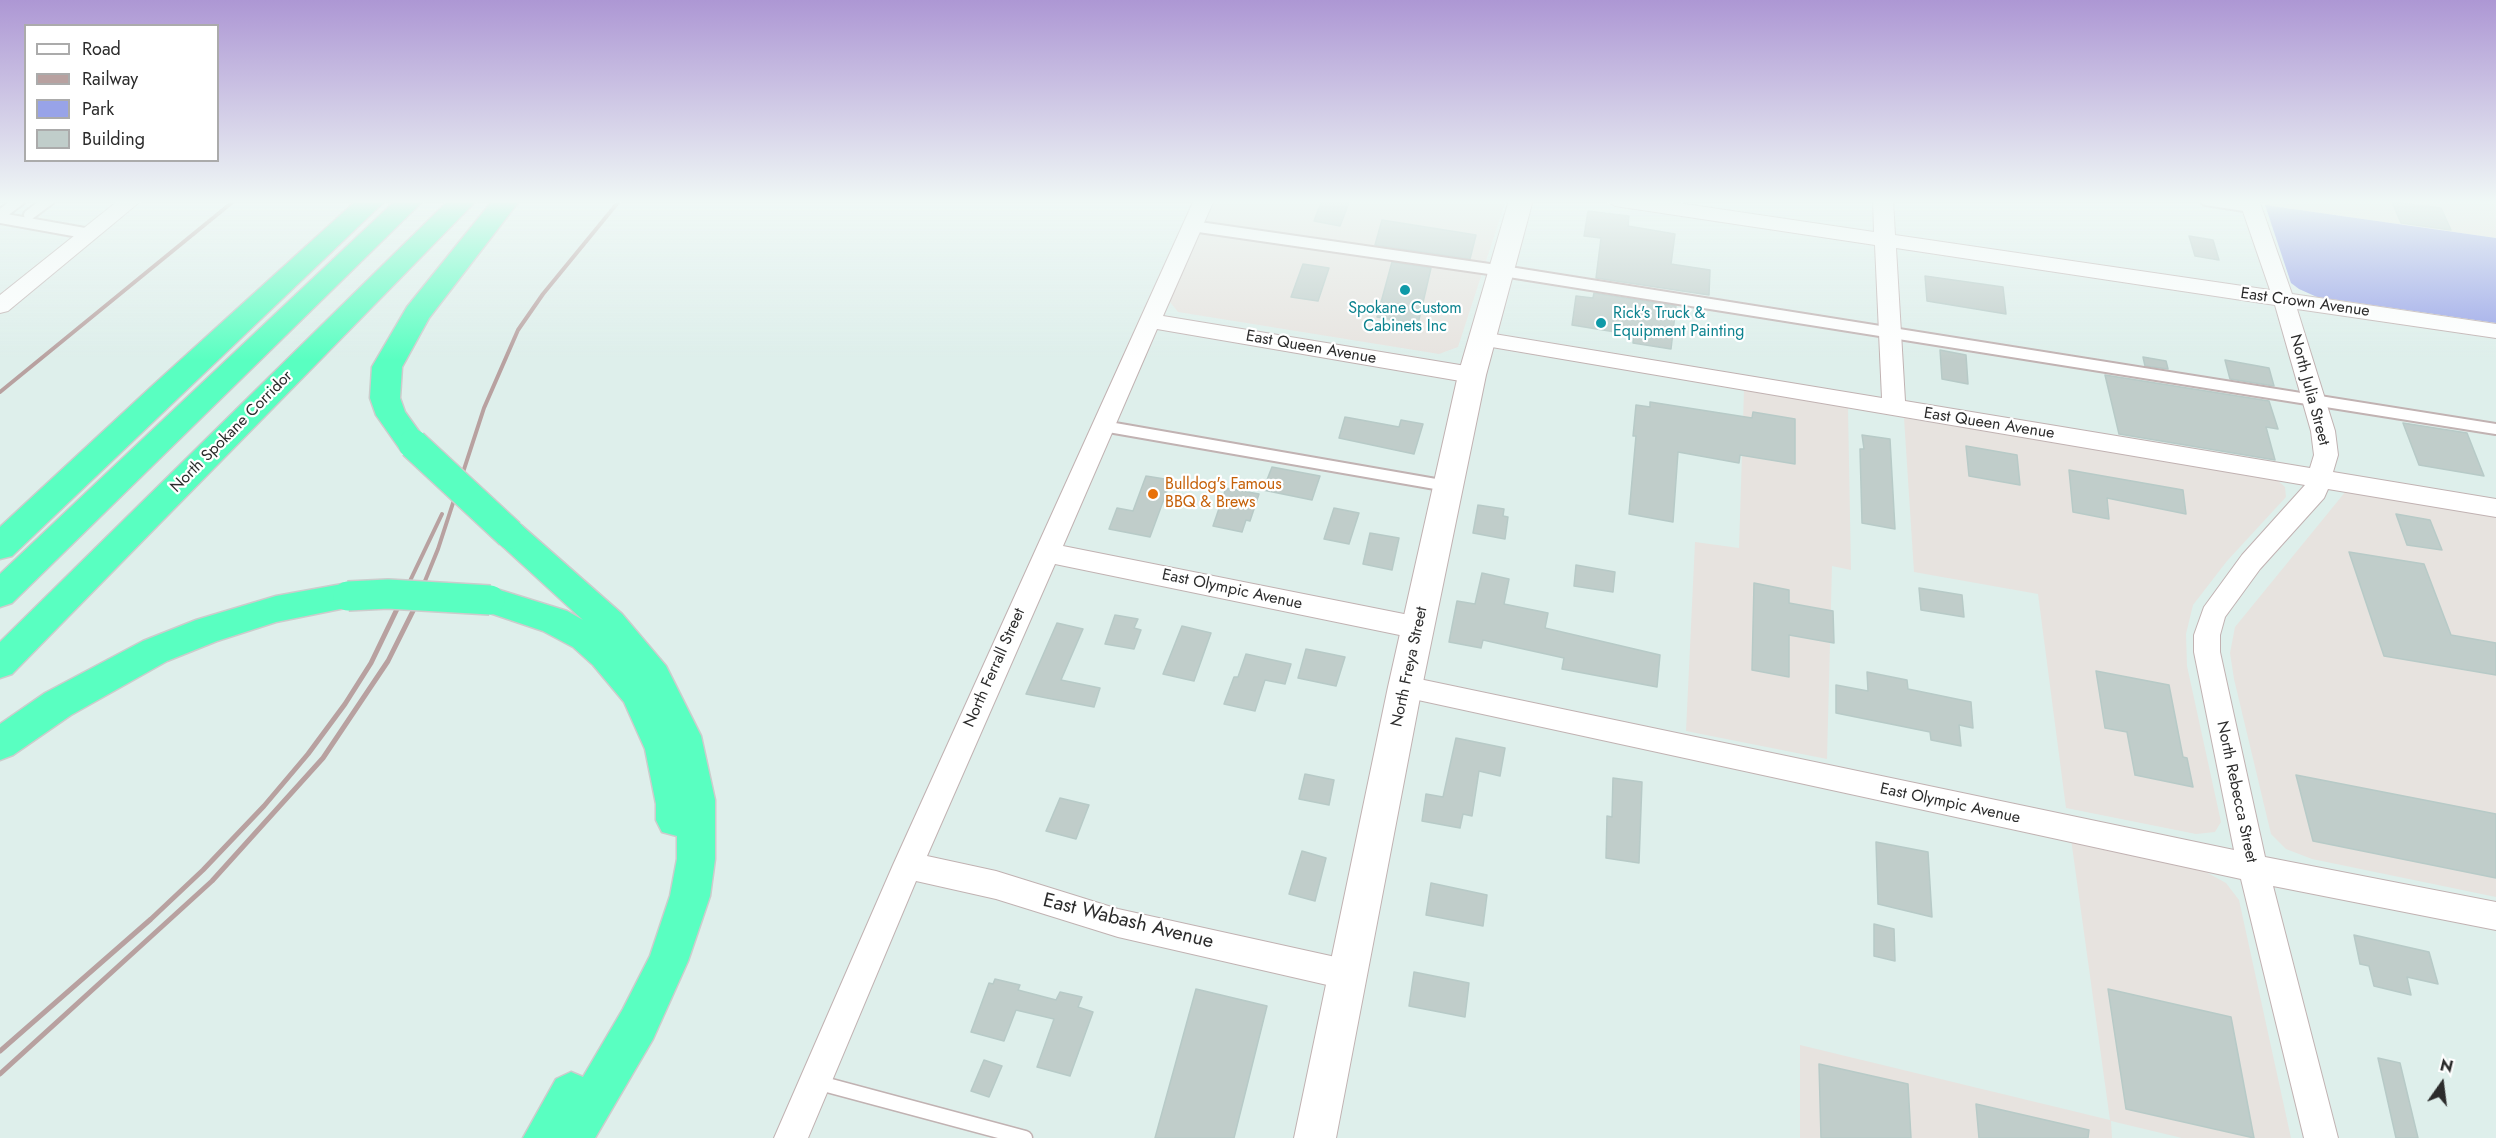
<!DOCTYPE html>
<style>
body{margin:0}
#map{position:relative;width:2496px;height:1138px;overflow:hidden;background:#deefeb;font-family:Jost,sans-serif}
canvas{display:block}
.legend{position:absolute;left:24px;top:24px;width:195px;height:138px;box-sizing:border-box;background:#fff;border:2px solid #ababab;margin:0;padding:8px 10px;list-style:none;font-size:18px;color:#2c2c2c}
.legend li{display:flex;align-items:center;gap:12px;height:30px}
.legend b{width:30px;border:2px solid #ababab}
.north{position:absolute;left:2412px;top:1054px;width:60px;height:60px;-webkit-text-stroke:4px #fff;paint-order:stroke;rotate:14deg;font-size:16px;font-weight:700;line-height:24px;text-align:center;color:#2c2c2c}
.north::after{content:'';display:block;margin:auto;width:21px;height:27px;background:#2c2c2c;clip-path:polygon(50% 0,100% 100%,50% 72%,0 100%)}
</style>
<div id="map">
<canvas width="2496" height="1138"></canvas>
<ul class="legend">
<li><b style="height:8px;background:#fff"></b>Road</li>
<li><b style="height:8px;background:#b8a1a0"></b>Railway</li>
<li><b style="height:16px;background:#98a3e8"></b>Park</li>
<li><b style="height:16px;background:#c0cdca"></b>Building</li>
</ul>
<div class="north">N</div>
</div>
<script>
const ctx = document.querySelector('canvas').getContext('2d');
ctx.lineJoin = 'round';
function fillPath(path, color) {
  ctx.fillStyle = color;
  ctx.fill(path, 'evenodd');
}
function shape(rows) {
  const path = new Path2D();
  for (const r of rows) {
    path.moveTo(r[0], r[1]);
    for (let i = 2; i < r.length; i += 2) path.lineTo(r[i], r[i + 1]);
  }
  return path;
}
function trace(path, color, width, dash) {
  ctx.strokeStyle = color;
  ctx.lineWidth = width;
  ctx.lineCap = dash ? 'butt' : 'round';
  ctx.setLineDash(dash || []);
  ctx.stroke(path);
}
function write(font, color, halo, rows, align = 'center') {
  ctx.font = font + ' Jost,sans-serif';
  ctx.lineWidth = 4.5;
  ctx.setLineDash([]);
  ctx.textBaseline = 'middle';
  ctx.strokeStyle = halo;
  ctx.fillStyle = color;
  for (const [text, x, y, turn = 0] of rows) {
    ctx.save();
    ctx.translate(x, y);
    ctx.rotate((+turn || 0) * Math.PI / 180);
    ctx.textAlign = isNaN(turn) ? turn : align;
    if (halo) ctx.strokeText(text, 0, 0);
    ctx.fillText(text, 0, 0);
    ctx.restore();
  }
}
const industrial = shape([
 [1207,200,1506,200,1458,347,1439,354,1178,312,1165,296],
 [2263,200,2496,200,2496,238,2265,205],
 [1744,390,1848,408,1851,570,1832,566,1827,759,1686,731,1695,542,1739,548],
 [1904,418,2276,479,2285,487,2286,497,2227,561,2193,605,2186,634,2187,666,2221,822,2215,832,2196,834,2066,808,2038,594,1914,572],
 [2346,491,2496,515,2496,897,2312,859,2286,849,2271,834,2234,679,2230,653,2235,627],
 [2071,839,2204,871,2226,883,2239,900,2291,1138,2182,1138,2111,1121,2112,1138,1800,1138,1800,1045,2110,1120]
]);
const green = shape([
 [2265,205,2496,238,2496,323,2317,297,2299,289,2291,283]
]);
const building = shape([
 [1322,200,1350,200,1340,226,1314,221,1322,200],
 [2392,202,2441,208,2451,230,2401,223,2392,202],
 [1588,211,1629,216,1628,226,1675,234,1671,264,1710,270,1709,295,1596,278,1601,238,1584,236,1588,211],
 [1382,220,1476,235,1470,259,1375,245,1382,220],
 [2189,236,2213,240,2219,260,2195,256,2189,236],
 [1392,262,1431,268,1418,324,1377,317,1392,262],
 [1303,264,1329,268,1318,301,1291,297,1303,264],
 [1925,276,2003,287,2006,314,1927,301,1925,276],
 [1594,293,1676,306,1671,349,1633,343,1634,335,1572,325,1576,296,1593,298,1594,293],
 [1940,350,1966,355,1968,384,1942,379,1940,350],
 [2143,357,2166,361,2168,369,2145,366,2143,357],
 [2225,360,2269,368,2274,386,2230,379,2225,360],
 [2105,375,2269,401,2278,429,2266,427,2275,460,2119,434,2105,375],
 [1650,402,1752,418,1753,412,1795,419,1795,464,1740,455,1739,463,1678,452,1673,522,1629,514,1636,436,1633,436,1636,405,1650,407,1650,402],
 [1345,417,1399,427,1401,420,1423,424,1414,454,1339,438,1345,417],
 [2403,423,2467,433,2484,476,2419,465,2403,423],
 [1862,435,1890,439,1895,529,1862,523,1860,449,1864,449,1862,435],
 [1966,446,2017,455,2020,485,1969,476,1966,446],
 [1272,467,1320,476,1312,500,1263,490,1272,467],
 [2069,470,2183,490,2186,514,2107,498,2109,519,2073,512,2069,470],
 [1146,476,1171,480,1150,537,1109,529,1117,508,1133,511,1146,476],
 [1226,488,1259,494,1250,521,1246,520,1242,532,1213,526,1226,488],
 [1478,505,1504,509,1503,516,1508,517,1505,539,1473,533,1478,505],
 [1334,508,1359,513,1349,544,1324,539,1334,508],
 [2396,514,2430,520,2442,550,2407,545,2396,514],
 [1370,533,1399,538,1392,570,1363,564,1370,533],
 [2349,552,2424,564,2451,635,2496,643,2496,675,2384,656,2349,552],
 [1576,565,1615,572,1613,592,1574,586,1576,565],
 [1482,573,1509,579,1504,604,1548,613,1545,628,1660,655,1657,687,1562,669,1564,658,1483,640,1481,648,1449,642,1457,601,1475,604,1482,573],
 [1754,583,1789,590,1789,603,1833,611,1834,643,1789,635,1789,677,1752,670,1754,583],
 [1919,588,1962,595,1964,617,1921,610,1919,588],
 [1115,615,1138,619,1134,628,1141,630,1134,649,1105,644,1115,615],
 [1057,623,1083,629,1061,680,1100,688,1094,707,1026,694,1057,623],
 [1182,626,1211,633,1194,681,1163,674,1182,626],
 [1306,649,1345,657,1336,686,1298,678,1306,649],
 [1246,654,1291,664,1285,684,1265,680,1255,711,1224,704,1234,677,1238,677,1246,654],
 [2096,671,2169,685,2183,757,2187,758,2193,787,2135,775,2127,732,2105,728,2096,671],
 [1867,672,1907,680,1908,689,1971,702,1973,728,1959,725,1961,746,1931,740,1930,732,1836,713,1836,685,1868,691,1867,672],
 [1456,738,1505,748,1500,776,1479,771,1472,816,1463,814,1460,828,1422,821,1426,794,1443,797,1456,738],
 [1305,774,1334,780,1329,805,1299,799,1305,774],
 [2296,775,2496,814,2496,878,2313,841,2296,775],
 [1613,778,1642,782,1639,863,1606,858,1607,816,1612,817,1613,778],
 [1060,798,1089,805,1076,839,1046,831,1060,798],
 [1876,842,1928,852,1932,917,1878,904,1876,842],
 [1302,851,1326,858,1315,901,1289,894,1302,851],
 [1431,883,1487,895,1483,926,1426,915,1431,883],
 [1874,924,1894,929,1895,961,1874,956,1874,924],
 [2354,935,2429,952,2438,984,2407,977,2411,995,2374,986,2369,966,2360,964,2354,935],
 [1414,972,1469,983,1465,1017,1409,1006,1414,972],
 [995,979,1020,985,1018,990,1056,1000,1060,992,1082,997,1078,1007,1093,1012,1070,1076,1037,1067,1054,1019,1016,1010,1004,1041,971,1032,989,983,993,984,995,979],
 [1196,989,1267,1006,1234,1138,1155,1138,1196,989],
 [2108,989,2231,1017,2254,1138,2126,1109,2108,989],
 [2378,1058,2400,1063,2418,1138,2396,1138,2378,1058],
 [984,1060,1002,1066,989,1097,971,1091,984,1060],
 [1819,1064,1908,1084,1911,1138,1821,1138,1819,1064],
 [1976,1104,2089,1130,2088,1138,1979,1138,1976,1104]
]);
const serviceFar1 = shape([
 [2206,200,2251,207],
 [0,215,20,200],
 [29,215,49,200],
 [0,218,90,234],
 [1192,226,1503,271,2496,429],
 [1103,426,1447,486]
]);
const service = shape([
 [816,1082,1025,1138]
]);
const minor = shape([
 [119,200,142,200,8,311,0,313,0,295,119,200],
 [1194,200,1214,200,1163,316,1472,367,1480,369,1483,375,1480,381,1472,383,1157,329,1063,546,1419,617,1428,621,1432,628,1428,635,1419,639,1055,564,927,856,996,871,1118,909,1349,960,1360,964,1365,975,1360,986,1349,990,1118,937,996,899,916,881,808,1138,774,1138,893,865,1194,200],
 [1605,200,1658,200,1874,232,1873,200,1893,200,1895,235,2270,290,2239,200,2259,200,2292,294,2496,324,2496,338,2297,309,2335,431,2338,455,2333,472,2496,499,2496,517,2328,489,2324,498,2260,569,2225,617,2220,635,2220,652,2265,857,2496,902,2496,930,2273,886,2338,1138,2304,1138,2241,879,1395,695,1391,687,1395,679,1405,676,2234,850,2194,652,2194,635,2204,607,2242,555,2305,485,1474,344,1471,339,1474,334,1482,332,1882,398,1875,245,1615,206,1605,200],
 [1896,248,2275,305,2311,431,2314,455,2310,468,1905,401,1896,248]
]);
const tertiary = shape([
 [1509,200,1533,200,1486,375,1422,687,1336,1138,1294,1138,1388,687,1458,375,1509,200]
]);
const motorway = shape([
 [357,200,386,200,12,556,0,559,0,527,151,387,357,200],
 [396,200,424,200,12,603,0,607,0,574,396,200],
 [449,200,477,200,12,674,0,678,0,642,449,200],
 [493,200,520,200,429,318,402,367,400,398,405,412,428,444,424,452,413,455,402,452,376,415,370,398,372,367,407,307,493,200],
 [510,522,521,525,622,614,666,666,701,736,715,800,715,859,710,896,688,961,653,1039,595,1138,523,1138,556,1079,571,1072,583,1077,623,1009,650,956,670,896,677,859,677,836,662,832,656,820,656,804,645,749,624,702,593,665,573,647,543,631,478,609,473,600,478,591,490,587,567,611,583,620,499,543,494,534,499,525,510,522],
 [348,583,360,587,365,596,360,605,276,622,217,641,167,661,71,715,13,755,0,760,0,724,45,693,143,641,196,620,276,596,348,583]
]);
const railFar1 = shape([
 [0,392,235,200],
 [397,608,442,514],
 [414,608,438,549,484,408,518,330,543,294,620,200]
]);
const rail = shape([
 [0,1051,151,919,203,870,264,806,308,754,345,704,371,663,398,607],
 [0,1074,212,881,323,758,388,661,415,607]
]);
const motorwayBridge = shape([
 [413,444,510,534],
 [348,596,388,594,490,600]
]);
const markers = [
 [1405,290,6,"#0f9aa8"],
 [1601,323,6,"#0f9aa8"],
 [1153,494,6,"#e8710a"]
];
const streetNames = [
 ["East Crown Avenue",2305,303,8],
 ["East Queen Avenue",1311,348,10],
 ["North Julia Street",2309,390,75],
 ["East Queen Avenue",1989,424,9],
 ["North Spokane Corridor",232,432,-45],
 ["East Olympic Avenue",1232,590,12],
 ["North Freya Street",1410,667,-78],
 ["North Ferrall Street",995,668,-66],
 ["North Rebecca Street",2236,792,78],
 ["East Olympic Avenue",1950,804,12]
];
const cultureNames = [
 ["Spokane Custom",1405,309],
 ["Cabinets Inc",1405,327],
 ["Rick's Truck &",1613,314,"left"],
 ["Equipment Painting",1613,332,"left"]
];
const foodNames = [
 ["Bulldog's Famous",1165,485],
 ["BBQ & Brews",1165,503]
];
const nearStreetnames = [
 ["East Wabash Avenue",1128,922,14]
];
fillPath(industrial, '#e7e3df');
fillPath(green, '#98a3e8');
fillPath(building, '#c0cdca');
trace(building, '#b7cac7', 1.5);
trace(serviceFar1, '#c1b2b2', 14);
trace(service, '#c1b2b2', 17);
trace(minor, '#c1b2b2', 2);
trace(tertiary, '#c1b2b2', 2);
trace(motorway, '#ccc', 3);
trace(serviceFar1, '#fff', 10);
trace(service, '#fff', 14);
fillPath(minor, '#fff');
fillPath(tertiary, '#fff');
fillPath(motorway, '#59ffc1');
trace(railFar1, '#b8a1a0', 4);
trace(rail, '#b8a1a0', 5);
trace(motorwayBridge, '#ccc', 32, []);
trace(motorwayBridge, '#59ffc1', 29);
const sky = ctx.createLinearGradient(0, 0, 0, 360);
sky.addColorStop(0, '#ad97d4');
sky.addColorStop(0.56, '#f0f8f6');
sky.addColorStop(1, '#f0f8f600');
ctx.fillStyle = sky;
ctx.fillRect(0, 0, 2496, 360);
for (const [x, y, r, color] of markers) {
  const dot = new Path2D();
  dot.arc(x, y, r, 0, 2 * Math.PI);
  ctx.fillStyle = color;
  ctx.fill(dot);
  trace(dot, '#fff', 2);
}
write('16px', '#2c2c2c', '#fff', streetNames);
write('16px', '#0d838f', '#fff', cultureNames);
write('16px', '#c56008', '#fff', foodNames, 'left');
write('20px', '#2c2c2c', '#fff', nearStreetnames);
</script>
